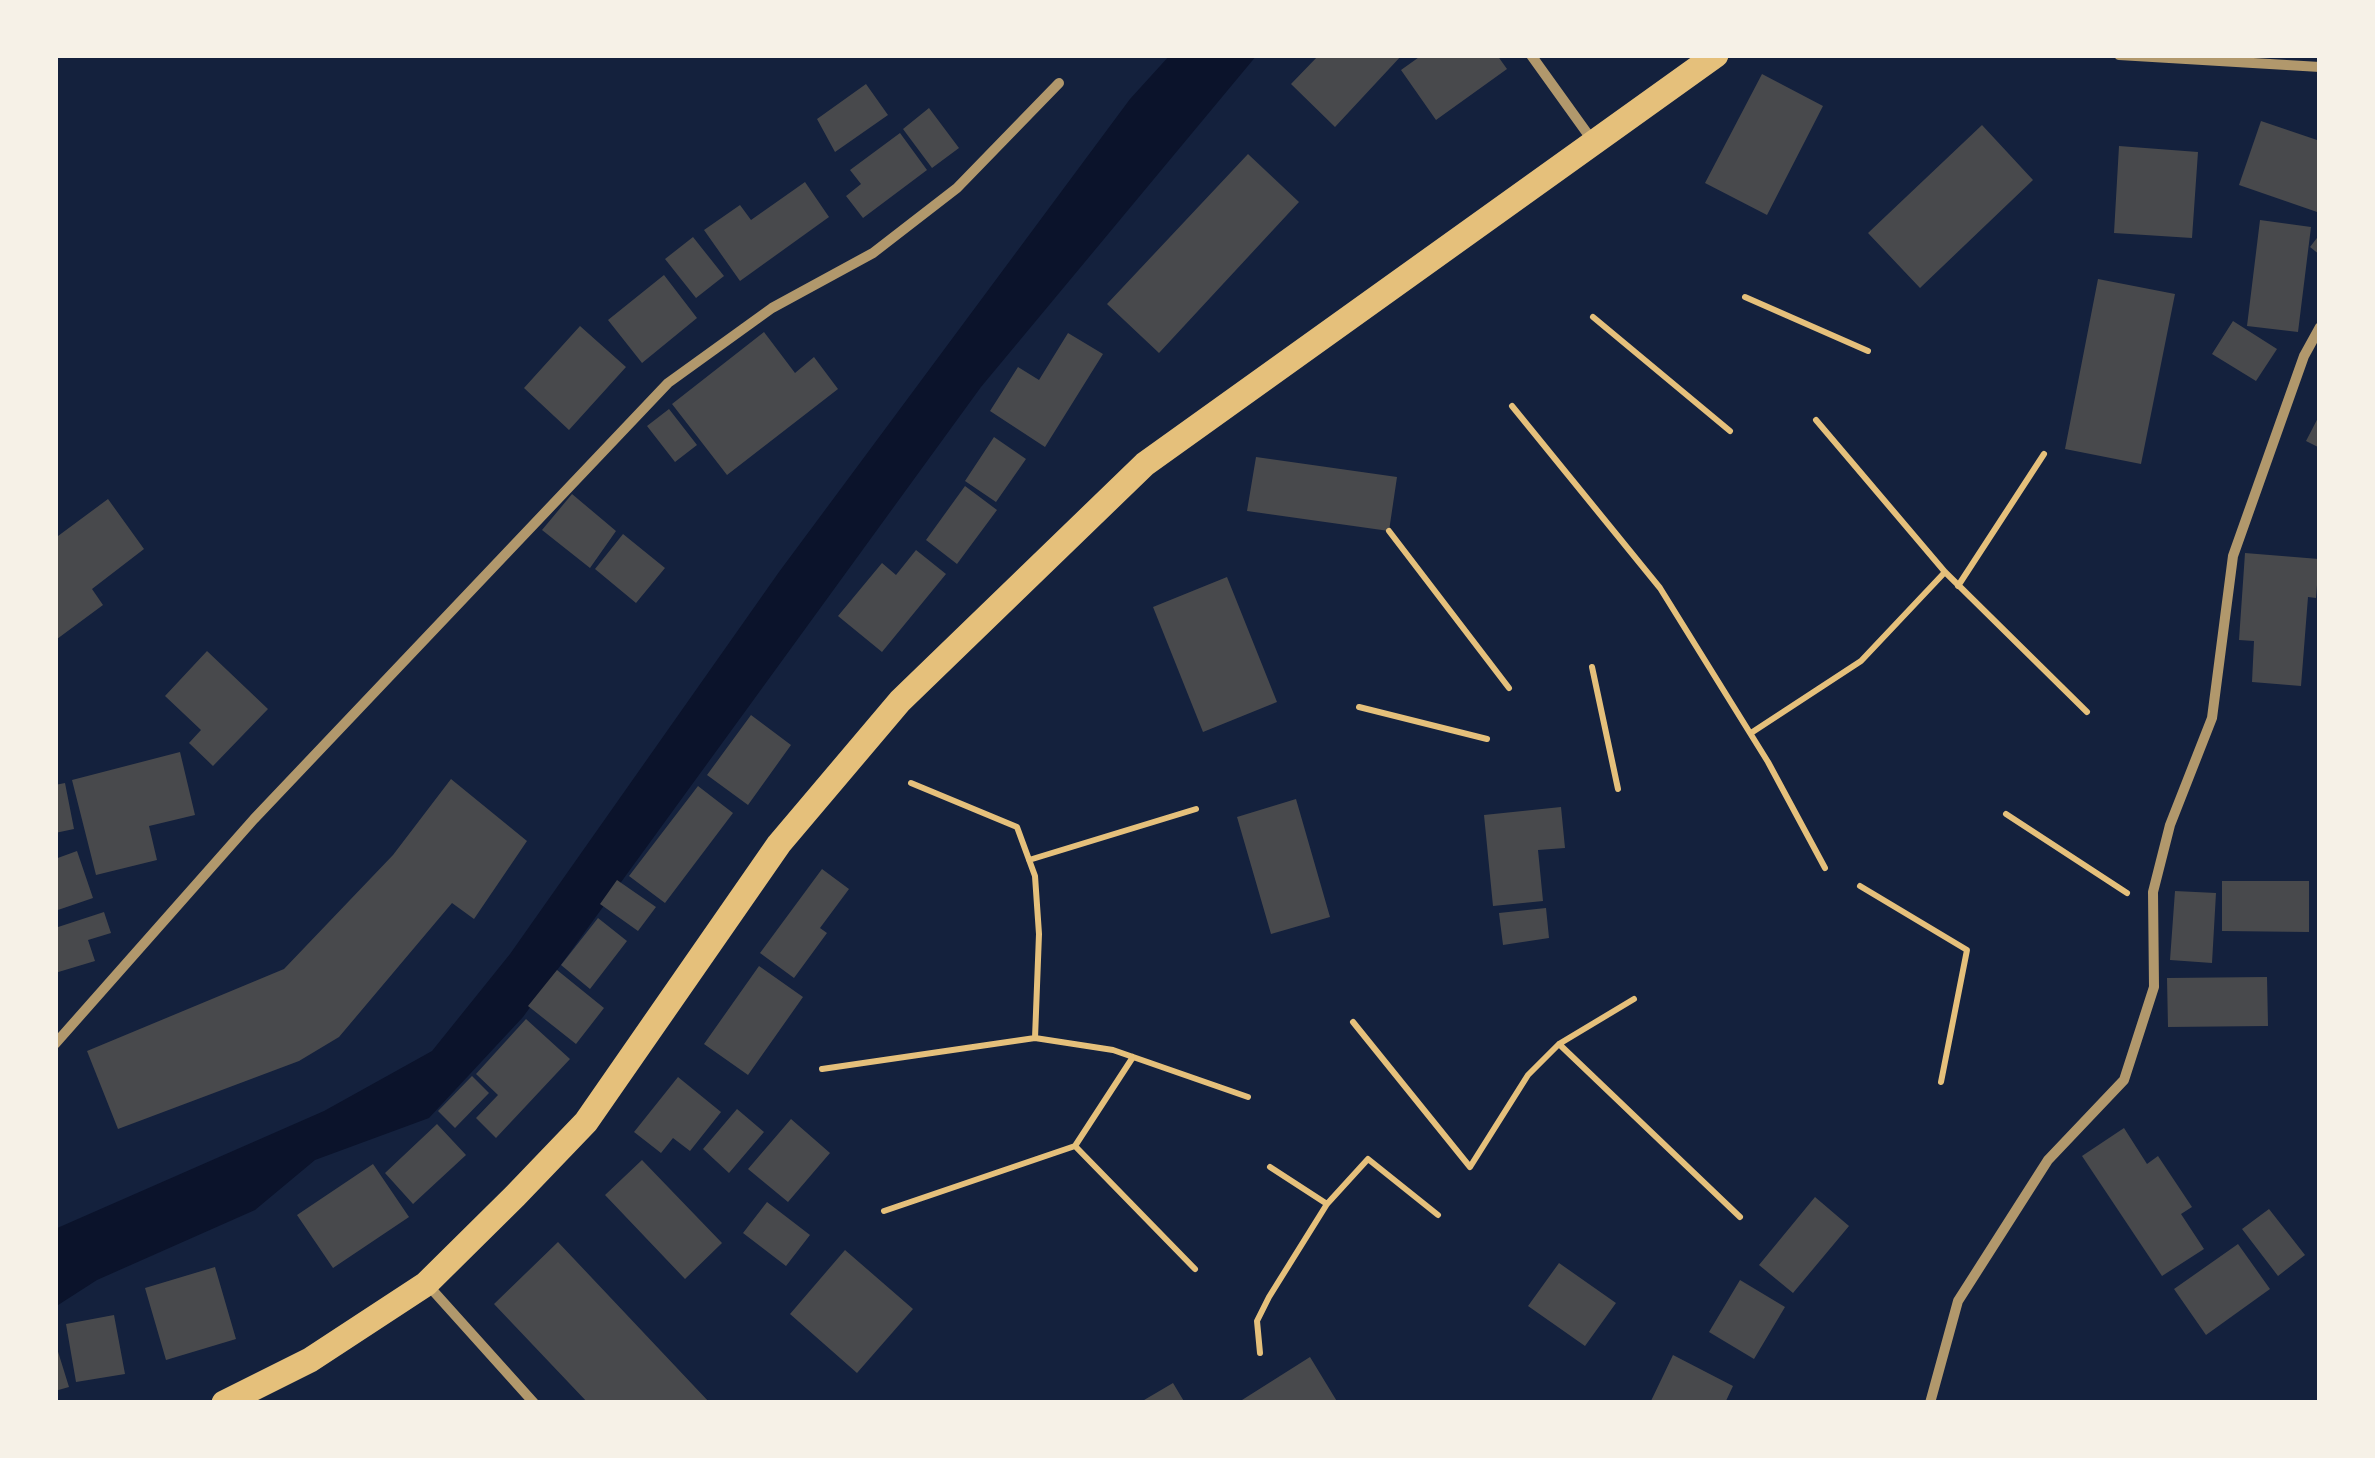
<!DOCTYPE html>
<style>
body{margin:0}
#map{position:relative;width:2375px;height:1458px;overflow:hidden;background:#14213d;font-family:Ubuntu,sans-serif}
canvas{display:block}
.frame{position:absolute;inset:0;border:58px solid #f6f1e7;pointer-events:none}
</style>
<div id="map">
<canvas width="2375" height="1458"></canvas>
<div class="frame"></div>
</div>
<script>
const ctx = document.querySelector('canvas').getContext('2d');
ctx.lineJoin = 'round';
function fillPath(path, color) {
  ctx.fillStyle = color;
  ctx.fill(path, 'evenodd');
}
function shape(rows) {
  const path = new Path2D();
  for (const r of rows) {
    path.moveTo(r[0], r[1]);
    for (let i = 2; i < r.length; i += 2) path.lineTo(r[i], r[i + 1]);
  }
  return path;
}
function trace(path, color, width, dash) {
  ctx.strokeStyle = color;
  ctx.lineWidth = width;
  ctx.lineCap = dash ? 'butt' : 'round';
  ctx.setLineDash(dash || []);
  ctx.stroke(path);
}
const water = shape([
 [1170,55,1257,55,981,387,523,1017,429,1118,315,1160,255,1210,97,1280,55,1307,55,1229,324,1111,432,1051,510,954,779,572,1130,99]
]);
const building = shape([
 [1319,55,1402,55,1335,127,1291,84],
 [1422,55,1497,55,1507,69,1436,120,1401,70],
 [1762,74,1823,106,1767,215,1705,183],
 [866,84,888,115,835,152,817,119],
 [929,108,959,148,932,168,903,129],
 [2261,121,2320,141,2320,213,2239,185],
 [1982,125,2033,180,1920,288,1868,233],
 [900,133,927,170,863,218,846,196,861,184,850,170],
 [2119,146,2198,152,2192,238,2114,233],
 [1248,154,1299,202,1159,353,1107,304],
 [805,182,829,217,740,281,704,230,740,205,751,220],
 [2260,220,2311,227,2298,332,2247,326],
 [2320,234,2320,255,2310,247],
 [693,237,724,276,696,298,665,259],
 [664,275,697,318,642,363,608,320],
 [2098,279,2175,294,2141,464,2065,449],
 [2233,321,2277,349,2256,381,2212,354],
 [580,326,626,367,569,430,524,388],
 [764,332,795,373,814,357,838,389,727,475,672,404],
 [1068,333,1103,354,1045,447,990,411,1018,367,1039,380],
 [669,409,697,445,675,462,647,426],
 [2320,414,2320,448,2306,441],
 [994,437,1026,459,996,502,965,481],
 [1256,457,1397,477,1389,531,1247,511],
 [965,486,997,510,957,564,926,540],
 [572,494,616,531,590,568,542,530],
 [108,499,144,549,92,589,103,605,57,639,55,532,58,536],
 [623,534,665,568,636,603,595,569],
 [916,550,946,574,882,652,838,616,882,563,896,575],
 [2245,553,2319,559,2316,598,2308,597,2301,686,2252,682,2254,641,2239,640],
 [1227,577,1277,702,1203,732,1153,607],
 [207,651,268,709,213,766,189,743,201,730,165,696],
 [751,715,791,745,748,805,707,775],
 [180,752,195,815,149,826,157,860,96,875,72,780],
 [451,779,527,841,474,919,452,903,339,1037,299,1061,118,1129,87,1051,284,969,393,855],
 [65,783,74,829,55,833,55,785],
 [698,786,733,813,665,903,629,876],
 [1296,799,1330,917,1271,934,1237,817],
 [1561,807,1565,848,1538,850,1543,901,1493,906,1484,815],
 [77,851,93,898,55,911,55,859],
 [822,869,849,889,820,928,827,933,794,978,760,953],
 [617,880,656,907,638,931,600,904],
 [2222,881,2309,881,2309,932,2222,931],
 [2175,891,2216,893,2212,963,2170,960],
 [1546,908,1549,938,1503,945,1499,913],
 [104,912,111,933,88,940,95,961,55,973,55,928],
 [598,918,627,941,590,989,561,965],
 [759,966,803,997,748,1075,704,1044],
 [557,970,604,1008,576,1044,528,1006],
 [2267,977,2268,1026,2168,1027,2167,978],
 [526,1019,570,1059,496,1138,476,1118,498,1095,476,1074],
 [472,1076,489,1093,455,1128,438,1111],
 [678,1077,721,1112,690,1151,673,1138,661,1153,634,1132],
 [737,1109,764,1132,729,1173,703,1149],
 [791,1119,830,1153,788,1202,748,1169],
 [437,1124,466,1155,413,1204,385,1173],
 [2124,1128,2147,1164,2158,1156,2192,1207,2181,1214,2204,1249,2162,1276,2082,1156],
 [642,1160,722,1243,685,1279,605,1195],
 [373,1164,409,1217,333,1268,297,1215],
 [1815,1197,1849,1226,1793,1293,1759,1265],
 [767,1202,810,1235,786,1266,743,1233],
 [2269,1209,2305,1255,2278,1276,2242,1229],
 [558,1242,710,1403,588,1403,494,1304],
 [2238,1244,2270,1289,2206,1335,2174,1289],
 [845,1250,913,1309,857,1373,790,1314],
 [1559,1263,1616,1303,1585,1346,1528,1306],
 [215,1267,236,1339,166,1360,145,1288],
 [1740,1280,1785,1307,1754,1359,1709,1332],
 [114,1315,125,1374,76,1382,66,1324],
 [55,1342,69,1387,55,1391],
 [1673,1355,1733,1386,1725,1403,1650,1403],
 [1310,1357,1338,1403,1244,1403,1242,1400],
 [1173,1383,1185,1403,1139,1403]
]);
const path = shape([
 [1745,297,1868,351],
 [1593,317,1730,431],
 [1512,406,1660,588,1768,762,1825,868],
 [1816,420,1945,572,2087,712],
 [1389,531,1509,688],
 [1958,586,2044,454],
 [1592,667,1618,789],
 [1359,707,1487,739],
 [1751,733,1861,661,1945,572],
 [911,783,1017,827,1035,876,1039,934,1035,1038],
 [2006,814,2127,893],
 [1029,860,1196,809],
 [1860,886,1967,950,1941,1082],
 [1353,1022,1470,1167,1528,1075,1559,1044,1634,999],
 [1559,1044,1740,1217],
 [822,1069,1035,1038,1113,1050,1248,1097],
 [1075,1146,1195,1269],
 [1270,1167,1327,1204],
 [884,1211,1075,1146,1133,1057],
 [1260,1353,1257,1321,1269,1297,1327,1204,1368,1159,1438,1215]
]);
const minor = shape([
 [1531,55,1592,140],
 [2119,55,2320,67],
 [55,1044,254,819,668,383,772,308,873,253,957,188,1059,83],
 [427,1284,534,1403],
 [1930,1403,1958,1301,2048,1160,2124,1080,2154,987,2153,892,2170,825,2212,718,2233,556,2304,356,2320,327]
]);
const primary = shape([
 [224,1403,310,1360,426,1284,515,1196,586,1122,779,844,900,701,1145,464,1716,55]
]);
fillPath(water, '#0b132b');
fillPath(building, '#48494c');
trace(path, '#e5c07b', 6);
trace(minor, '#b1986c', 10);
trace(primary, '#e5c07b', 25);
</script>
